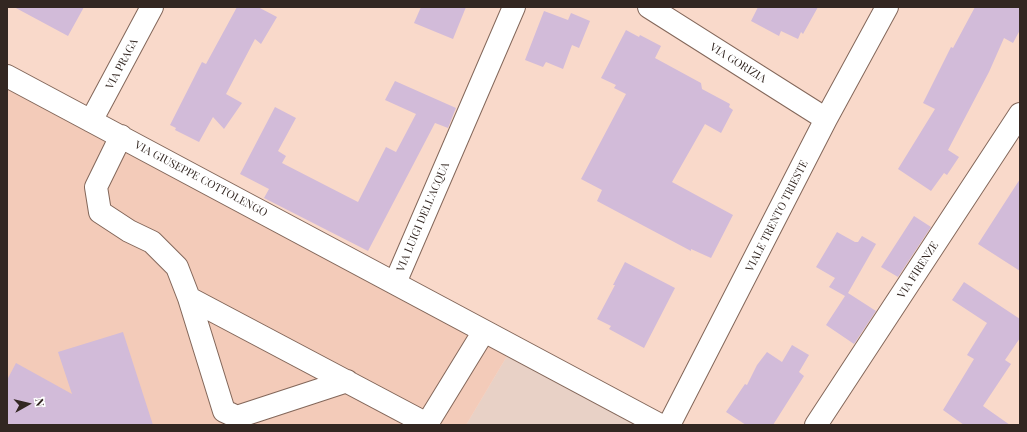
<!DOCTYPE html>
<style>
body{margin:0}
#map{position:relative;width:1027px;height:432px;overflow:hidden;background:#f9d9ca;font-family:"Playfair Display",serif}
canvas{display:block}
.frame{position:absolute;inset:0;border:8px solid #332722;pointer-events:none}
.north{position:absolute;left:8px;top:384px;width:40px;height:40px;-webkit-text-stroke:3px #fff;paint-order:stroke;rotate:82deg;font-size:11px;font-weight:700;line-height:16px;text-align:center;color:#332722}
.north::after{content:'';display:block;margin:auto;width:14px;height:18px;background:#332722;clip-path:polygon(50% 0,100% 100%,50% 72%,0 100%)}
</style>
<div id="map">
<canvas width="1027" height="432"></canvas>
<div class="frame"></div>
<div class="north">N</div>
</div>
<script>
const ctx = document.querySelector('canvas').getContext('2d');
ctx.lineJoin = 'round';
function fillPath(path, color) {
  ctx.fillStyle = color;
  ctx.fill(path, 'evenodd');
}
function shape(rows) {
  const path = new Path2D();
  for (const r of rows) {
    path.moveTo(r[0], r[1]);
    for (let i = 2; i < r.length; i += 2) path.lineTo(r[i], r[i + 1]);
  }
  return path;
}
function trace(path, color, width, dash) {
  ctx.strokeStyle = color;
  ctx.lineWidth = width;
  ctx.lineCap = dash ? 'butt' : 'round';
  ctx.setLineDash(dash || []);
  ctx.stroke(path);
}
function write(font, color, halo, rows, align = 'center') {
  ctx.font = font + ' "Playfair Display",serif';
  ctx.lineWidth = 4;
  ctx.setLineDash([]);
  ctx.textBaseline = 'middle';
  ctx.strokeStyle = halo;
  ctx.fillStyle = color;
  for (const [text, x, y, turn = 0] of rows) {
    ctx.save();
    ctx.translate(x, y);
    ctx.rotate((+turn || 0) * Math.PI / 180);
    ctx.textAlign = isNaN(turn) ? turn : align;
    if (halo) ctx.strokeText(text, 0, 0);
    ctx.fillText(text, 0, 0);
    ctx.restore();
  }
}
const commercial = shape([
 [510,351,652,425,466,425]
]);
const built = shape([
 [7,89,507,356,466,425,7,425]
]);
const building = shape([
 [14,7,84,7,68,36],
 [237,7,258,7,277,17,261,44,255,39,226,94,242,103,224,129,213,117,199,142,175,130,176,128,170,125,202,62,206,64],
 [421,7,466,7,453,39,414,23],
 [758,7,818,7,803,34,801,32,798,39,781,31,779,36,751,21],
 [975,7,1020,7,1020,30,1013,43,1004,38,989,72,948,150,959,157,947,175,944,173,931,191,898,169,935,109,923,103,951,47,953,48],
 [544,11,568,20,571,13,590,21,579,48,572,45,563,69,546,62,543,67,525,60],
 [626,30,639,37,640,35,661,46,655,58,701,83,702,89,730,104,729,107,733,110,721,133,705,124,672,182,733,215,711,258,691,249,691,251,597,201,602,190,581,179,626,94,614,88,616,85,601,78],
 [395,81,456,108,448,128,435,123,368,251,264,198,269,189,240,174,275,107,296,118,278,151,286,156,282,163,358,202,386,147,396,152,416,114,385,100],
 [1020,179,1020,271,978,244],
 [914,216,931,227,898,277,881,267],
 [837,232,855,242,858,242,862,236,876,244,848,293,876,311,854,344,826,325,845,296,829,287,835,278,816,267],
 [625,262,675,288,644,348,609,329,611,326,597,319,615,285,613,285],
 [964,282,1020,319,1020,338,1005,360,1011,364,983,406,1010,425,964,425,943,410,974,359,967,355,987,323,952,300],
 [123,332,153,425,7,425,7,380,16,363,72,394,58,352],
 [792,345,809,355,799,372,804,376,773,425,746,425,726,412,745,384,747,385,757,365,767,352,782,362]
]);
const minor = shape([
 [649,7,826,119],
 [7,76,660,425],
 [91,121,152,7],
 [121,136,96,187,100,212,129,231,152,242,177,267,189,298,427,424,484,331],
 [395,283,514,7],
 [189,298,224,411,237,417,347,381],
 [669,425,826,119,887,7],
 [816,425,1020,114]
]);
const streetNames = [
 ["VIA GORIZIA",738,63,32],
 ["VIA PRAGA",122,64,-62],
 ["VIA GIUSEPPE COTTOLENGO",201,179,28],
 ["VIALE TRENTO TRIESTE",777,216,-63],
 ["VIA LUIGI DELL'ACQUA",423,217,-67],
 ["VIA FIRENZE",918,270,-57]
];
fillPath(commercial, '#e8d1c6');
fillPath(built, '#f3cbb9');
fillPath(building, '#d2bbd9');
trace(minor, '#83675a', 24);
trace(minor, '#fff', 22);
write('11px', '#332722', '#fff', streetNames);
</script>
